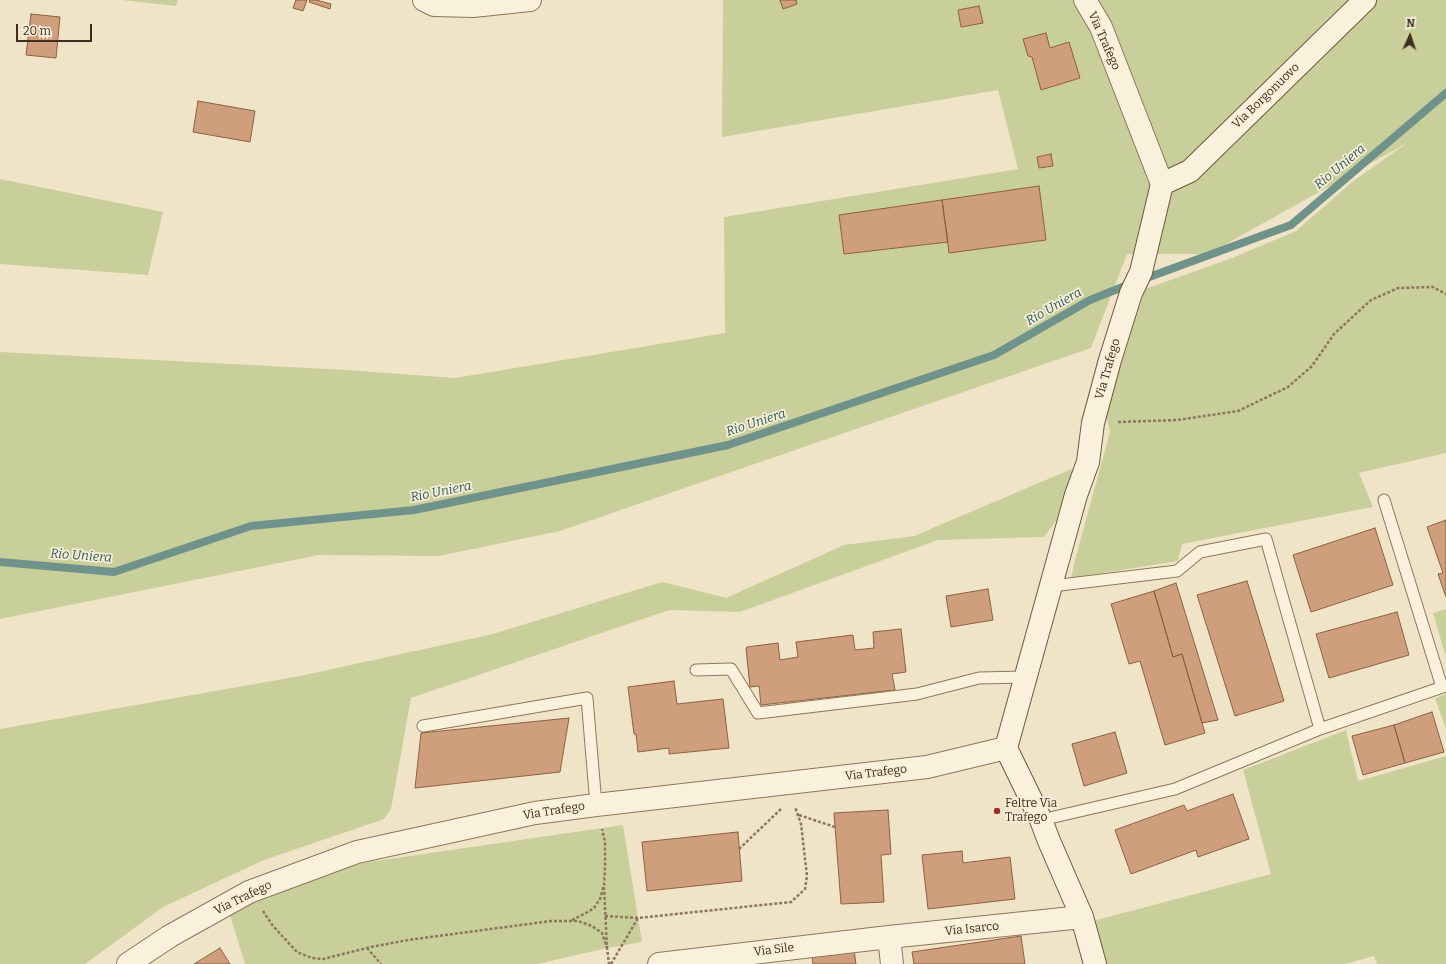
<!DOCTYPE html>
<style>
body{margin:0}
#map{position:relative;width:1446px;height:964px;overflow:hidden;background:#f0e4c8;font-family:Bitter,serif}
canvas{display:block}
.north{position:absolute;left:1390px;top:16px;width:40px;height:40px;-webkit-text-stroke:3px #f7eed8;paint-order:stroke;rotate:3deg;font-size:11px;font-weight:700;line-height:16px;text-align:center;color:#3d2e20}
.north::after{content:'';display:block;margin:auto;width:14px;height:18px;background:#3d2e20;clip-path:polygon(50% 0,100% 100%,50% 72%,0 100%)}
.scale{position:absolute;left:16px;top:24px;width:76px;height:18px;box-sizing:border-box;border:2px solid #3d2e20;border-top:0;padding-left:5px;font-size:12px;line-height:14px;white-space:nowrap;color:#3d2e20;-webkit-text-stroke:3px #f7eed8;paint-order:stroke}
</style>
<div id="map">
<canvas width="1446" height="964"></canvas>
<div class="north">N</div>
<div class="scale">20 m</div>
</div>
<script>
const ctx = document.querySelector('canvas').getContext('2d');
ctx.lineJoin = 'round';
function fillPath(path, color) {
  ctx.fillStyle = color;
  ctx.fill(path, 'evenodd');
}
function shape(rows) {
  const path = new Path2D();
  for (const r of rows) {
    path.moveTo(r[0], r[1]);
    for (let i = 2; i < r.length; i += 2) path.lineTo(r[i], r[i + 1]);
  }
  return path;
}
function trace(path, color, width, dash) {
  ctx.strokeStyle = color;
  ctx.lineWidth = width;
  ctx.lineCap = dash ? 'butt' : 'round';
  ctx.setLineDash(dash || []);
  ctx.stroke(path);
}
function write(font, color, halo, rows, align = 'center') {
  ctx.font = font + ' Bitter,serif';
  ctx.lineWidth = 3.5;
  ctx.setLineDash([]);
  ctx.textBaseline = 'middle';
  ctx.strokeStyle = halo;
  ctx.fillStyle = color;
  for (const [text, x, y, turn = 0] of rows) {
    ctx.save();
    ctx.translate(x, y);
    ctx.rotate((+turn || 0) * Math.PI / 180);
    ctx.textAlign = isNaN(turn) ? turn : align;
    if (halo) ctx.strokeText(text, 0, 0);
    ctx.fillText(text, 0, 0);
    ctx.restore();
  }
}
const green = shape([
 [122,0,178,0,176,6],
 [723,0,1446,0,1446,453,1359,473,1373,507,1182,544,1178,561,1071,578,1076,556,1110,432,1106,414,1122,361,1145,289,1232,258,1296,231,1352,182,1407,143,1217,249,1211,254,1127,254,1091,348,560,531,439,556,319,555,0,619,0,352,347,370,455,378,725,333,724,217,1018,169,998,90,722,137],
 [0,179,163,212,148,275,0,264],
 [1088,462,1076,495,1044,537,938,540,740,612,669,610,411,698,391,809,384,819,264,860,163,907,85,964,0,964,0,729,300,676,493,634,662,582,726,598,844,545,914,536],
 [1446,609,1446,654,1445,654,1433,613],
 [1446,694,1446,729,1435,698],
 [1346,730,1358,781,1446,756,1446,964,1377,964,1374,956,1345,964,1101,964,1085,923,1271,874,1243,770],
 [623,825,642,942,607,948,538,964,245,964,229,912,355,864]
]);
const stream = shape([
 [1141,280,1291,225,1446,93],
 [0,562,114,572,251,526,414,510,728,445,994,355,1090,300,1130,284]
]);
const building = shape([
 [296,0,307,0,303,11,293,8,296,0],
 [310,0,316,0,331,4,330,9,309,2,310,0],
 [780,0,796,0,797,4,783,9,780,0],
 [979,6,983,23,961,27,958,10,979,6],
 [31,14,60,17,56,58,26,55,31,14],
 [1046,33,1050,48,1069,42,1080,78,1041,90,1032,57,1028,56,1023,39,1046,33],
 [198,101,255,111,250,142,193,132,198,101],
 [1051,154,1053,166,1039,168,1037,157,1051,154],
 [1039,186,1046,240,949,253,942,200,1039,186],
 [942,200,948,242,844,254,839,215,942,200],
 [1446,520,1446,597,1438,574,1443,573,1427,527,1446,520],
 [1375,528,1393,585,1311,612,1293,555,1375,528],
 [1247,581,1284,701,1235,716,1197,595,1247,581],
 [1176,583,1218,720,1202,723,1182,654,1173,657,1154,591,1176,583],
 [988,589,993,620,951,627,946,596,988,589],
 [1154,591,1173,657,1182,654,1205,733,1165,745,1140,661,1129,664,1111,604,1154,591],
 [1397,612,1409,655,1329,678,1316,634,1397,612],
 [901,629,906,672,892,674,895,690,761,705,759,686,750,687,746,648,747,647,778,643,780,660,798,657,796,642,853,635,855,650,874,648,873,632,901,629],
 [674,681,677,704,723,699,729,748,669,754,669,748,638,752,636,734,634,734,628,687,674,681],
 [1432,712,1444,752,1405,763,1394,725,1432,712],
 [569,718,560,772,415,788,421,733,569,718],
 [1394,725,1405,763,1363,775,1352,736,1394,725],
 [1115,732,1127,773,1084,786,1072,744,1115,732],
 [1233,794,1249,839,1198,857,1196,850,1131,874,1115,830,1184,805,1187,811,1233,794],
 [888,810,891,854,881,855,884,902,841,904,834,813,888,810],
 [738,832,742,881,647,891,642,842,738,832],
 [962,851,963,863,1010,857,1015,899,928,909,922,855,962,851],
 [1021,936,1025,964,914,964,912,952,1021,936],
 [220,948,230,964,194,964,220,948],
 [854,950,856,964,813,964,812,956,854,950]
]);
const path = shape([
 [1118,422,1178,420,1238,411,1288,387,1312,366,1334,334,1371,300,1398,288,1433,287,1446,294],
 [799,815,835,827],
 [739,849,781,809],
 [604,887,607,948,609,964],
 [263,911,273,926,297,952,312,958,323,959,371,947,408,940,551,921,578,921,592,926,602,933,607,948],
 [605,916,638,918,791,902,805,889,807,876,801,824,795,807],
 [572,920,586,913,594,908,600,899,604,885,605,868,605,842,602,829],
 [367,948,381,964],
 [611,964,638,918]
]);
const lane = shape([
 [1384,500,1442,687],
 [1052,586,1177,571,1200,552,1266,539,1320,729],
 [696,670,731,669,758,713,917,694,979,678,1026,677],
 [423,726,587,698,596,805],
 [1041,820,1175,789,1320,729,1446,686]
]);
const street = shape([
 [424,0,434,5,473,6,530,0],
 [1085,0,1101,27,1162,184],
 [128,964,170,936,249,892,357,852,535,813,596,805,927,767,1006,748],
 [659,964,889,937],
 [892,964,889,937,1082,917]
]);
const secondary = shape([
 [1095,964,1082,917,1049,841,1041,820,1006,748,1076,495,1088,462,1093,423,1110,360,1131,293,1141,272,1162,184,1190,171,1365,0]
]);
const markers = [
 [997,811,4,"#9e2a2b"]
];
const streetNames = [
 ["Via Trafego",1104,41,66],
 ["Via Borgonuovo",1266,96,-44],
 ["Via Trafego",1108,369,-74],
 ["Via Trafego",876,773,-7],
 ["Via Trafego",554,811,-9],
 ["Via Trafego",243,898,-26],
 ["Via Isarco",972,929,-6],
 ["Via Sile",774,950,-7]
];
const poiNames = [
 ["Feltre Via",1005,804],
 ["Trafego",1005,818]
];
const waterNames = [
 ["Rio Uniera",1340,167,-40],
 ["Rio Uniera",1054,307,-30],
 ["Rio Uniera",756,423,-18],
 ["Rio Uniera",441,492,-11],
 ["Rio Uniera",81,556,4]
];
fillPath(green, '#c9cf9b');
trace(stream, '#6f938a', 8);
fillPath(building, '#cf9f7d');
trace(building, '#8d5f41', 1);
trace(lane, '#8d765c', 13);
trace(street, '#8d765c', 24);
trace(secondary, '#6f573f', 24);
trace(path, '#8d765c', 2.5, [3, 2]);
trace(lane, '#faf1dc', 11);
trace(street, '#faf1dc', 22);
trace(secondary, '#faf1dc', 22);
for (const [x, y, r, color] of markers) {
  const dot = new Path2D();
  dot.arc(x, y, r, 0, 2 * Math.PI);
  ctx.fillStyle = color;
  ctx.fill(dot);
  trace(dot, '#f7eed8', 1.5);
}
write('12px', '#3d2e20', '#f7eed8', streetNames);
write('12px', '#3d2e20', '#f7eed8', poiNames, 'left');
write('italic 13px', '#2f5d5a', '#f7eed8', waterNames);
</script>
